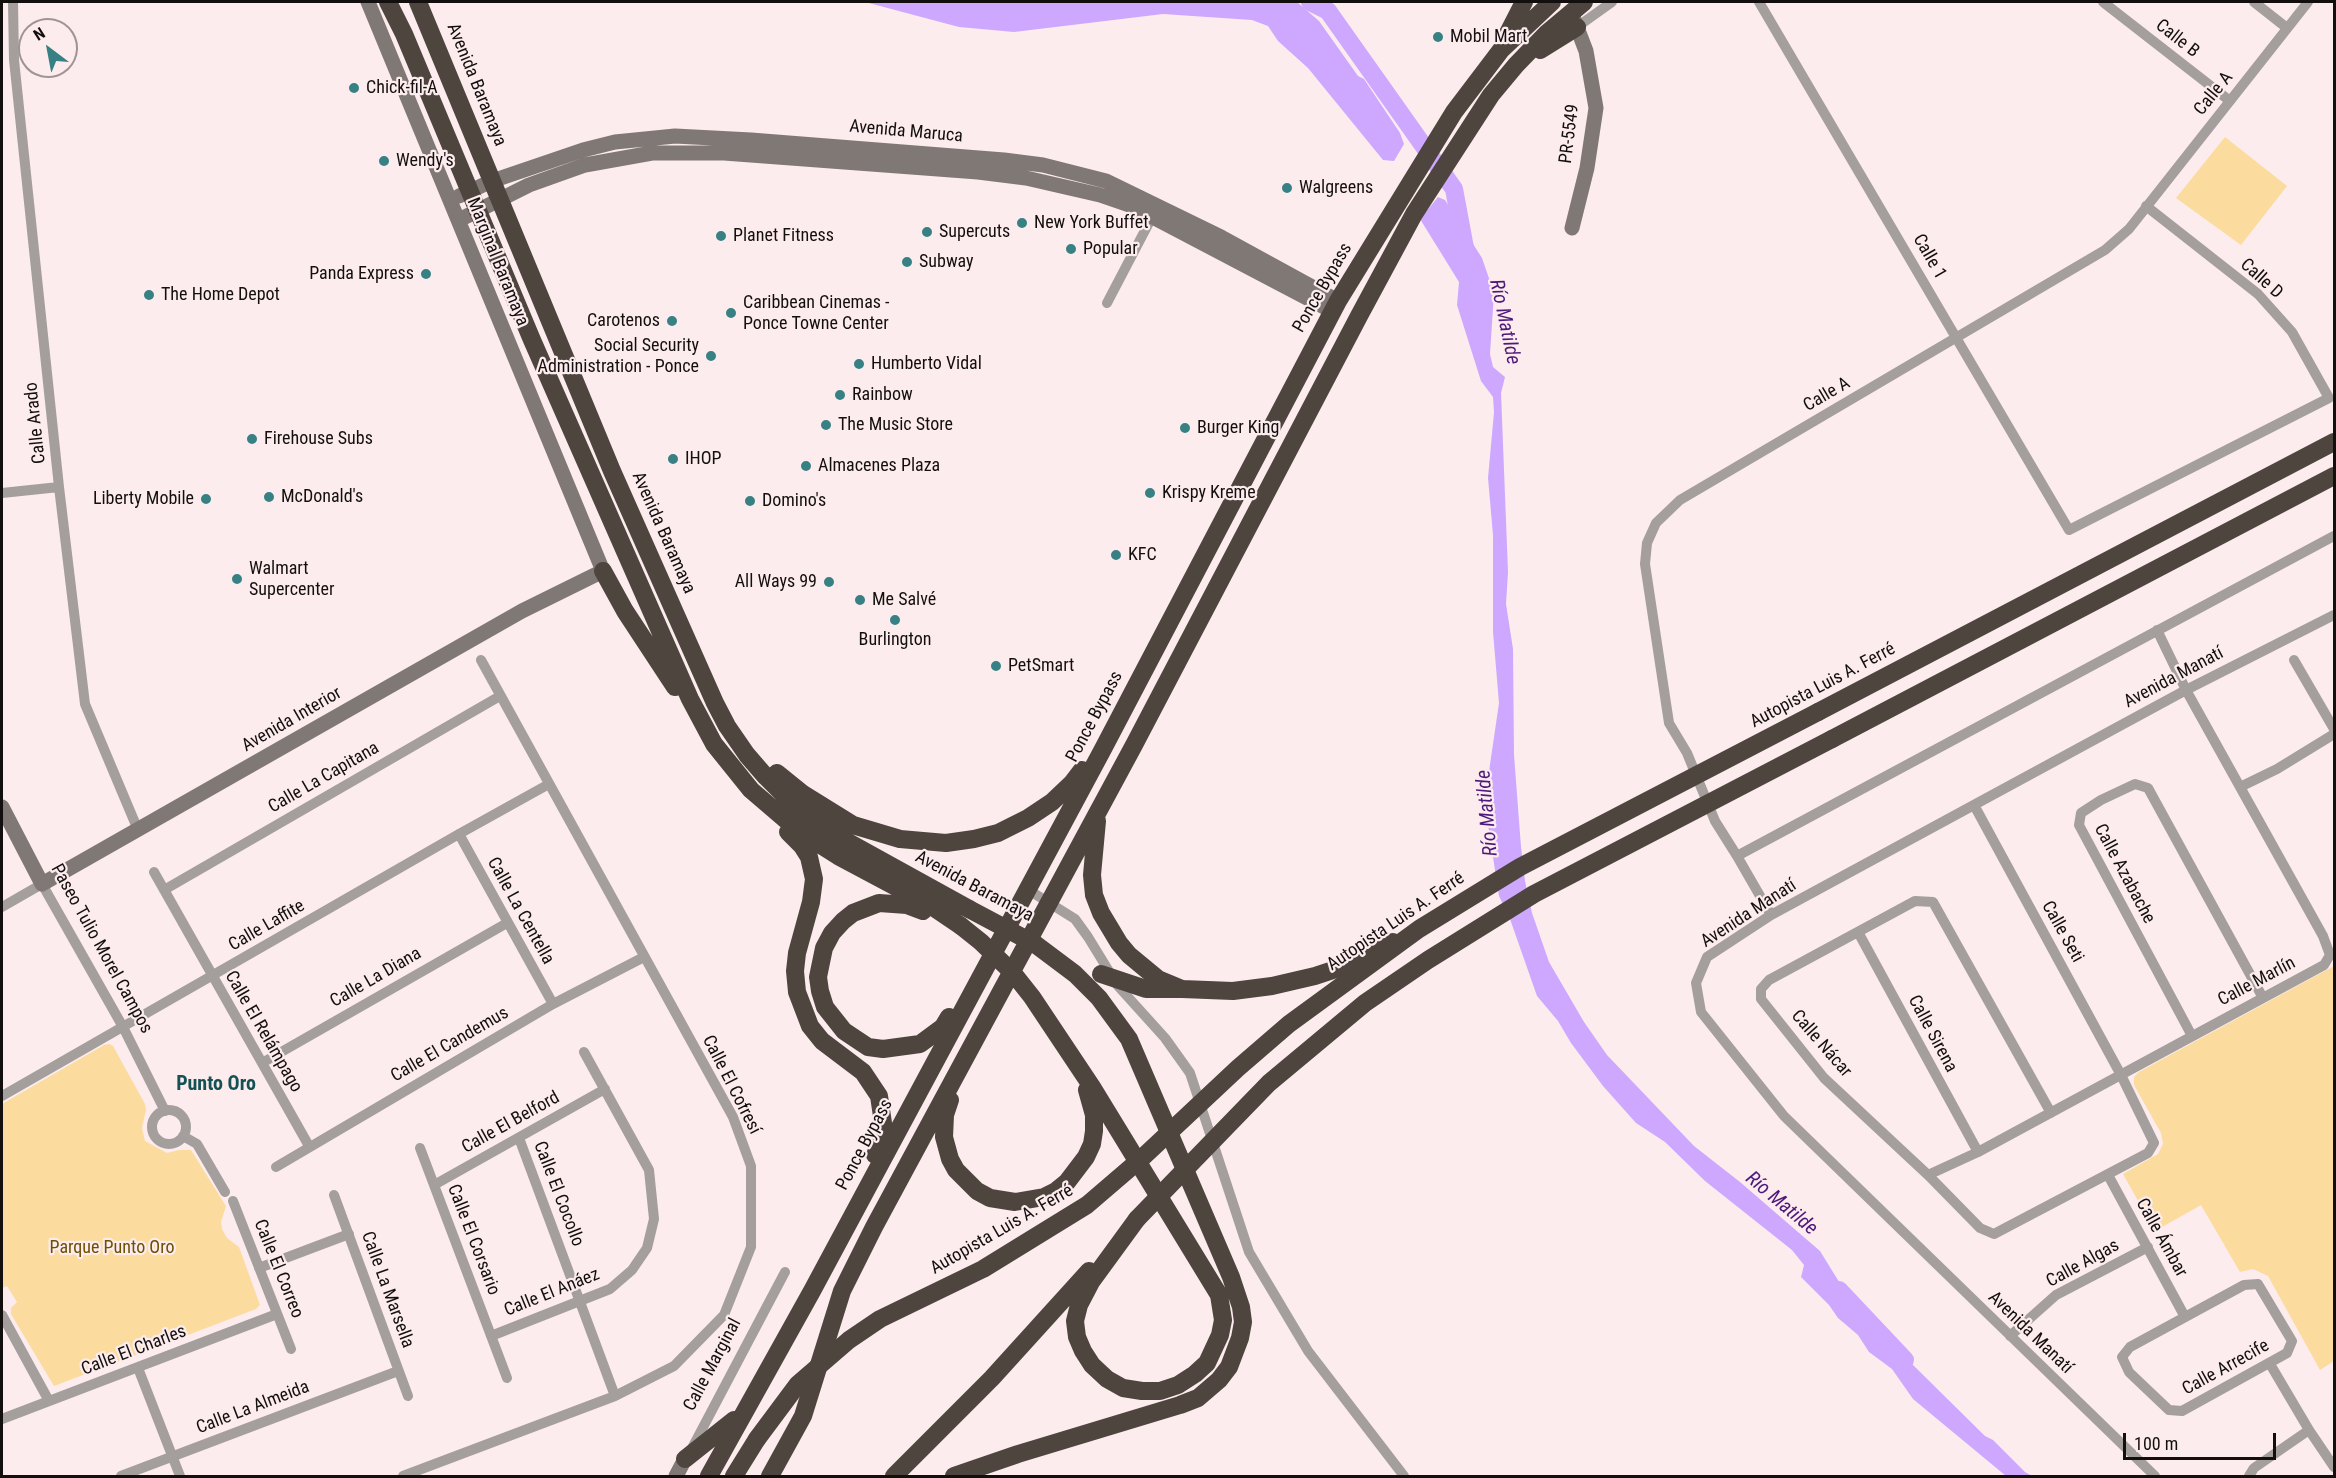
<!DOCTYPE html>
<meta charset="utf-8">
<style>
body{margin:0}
#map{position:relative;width:2336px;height:1478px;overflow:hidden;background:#fceced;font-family:"Roboto Condensed",sans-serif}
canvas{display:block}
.frame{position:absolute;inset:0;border:3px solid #140f0f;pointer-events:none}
.north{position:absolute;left:18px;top:18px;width:60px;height:60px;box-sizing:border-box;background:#fceced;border:2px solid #9f9494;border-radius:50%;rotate:328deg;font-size:16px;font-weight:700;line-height:24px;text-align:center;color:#140f0f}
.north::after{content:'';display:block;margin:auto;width:21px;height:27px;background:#378083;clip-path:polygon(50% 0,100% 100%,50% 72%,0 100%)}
.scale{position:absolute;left:2123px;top:1433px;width:153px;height:27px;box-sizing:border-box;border:3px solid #140f0f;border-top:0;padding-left:8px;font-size:18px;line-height:21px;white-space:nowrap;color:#140f0f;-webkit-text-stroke:4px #fceced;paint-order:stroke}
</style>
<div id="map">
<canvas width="2336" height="1478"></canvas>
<div class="frame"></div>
<div class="north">N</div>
<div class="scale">100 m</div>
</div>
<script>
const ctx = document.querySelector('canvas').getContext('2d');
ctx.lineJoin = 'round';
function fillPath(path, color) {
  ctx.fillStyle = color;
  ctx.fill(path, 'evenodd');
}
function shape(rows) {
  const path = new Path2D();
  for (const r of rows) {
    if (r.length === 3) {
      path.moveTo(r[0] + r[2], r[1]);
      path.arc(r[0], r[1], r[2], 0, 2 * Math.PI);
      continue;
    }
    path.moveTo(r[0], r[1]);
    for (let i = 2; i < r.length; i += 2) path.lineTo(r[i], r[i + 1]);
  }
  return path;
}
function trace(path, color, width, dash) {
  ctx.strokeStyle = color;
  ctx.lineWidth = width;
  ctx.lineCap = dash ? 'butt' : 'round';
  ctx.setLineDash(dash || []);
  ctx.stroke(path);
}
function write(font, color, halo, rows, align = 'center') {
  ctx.font = font + ' "Roboto Condensed",sans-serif';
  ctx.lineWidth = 4.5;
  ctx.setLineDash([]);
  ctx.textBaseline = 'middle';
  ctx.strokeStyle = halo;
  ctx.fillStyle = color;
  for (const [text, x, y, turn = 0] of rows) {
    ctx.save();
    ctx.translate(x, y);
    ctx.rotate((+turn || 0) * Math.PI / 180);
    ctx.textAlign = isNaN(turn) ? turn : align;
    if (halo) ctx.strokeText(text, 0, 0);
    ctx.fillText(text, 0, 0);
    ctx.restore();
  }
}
const green = shape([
 [2225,137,2287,186,2241,245,2176,198],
 [2334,966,2334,1361,2320,1370,2268,1276,2253,1269,2240,1272,2201,1205,2155,1231,2123,1174,2158,1154,2163,1144,2161,1133,2134,1085,2134,1077,2139,1072],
 [109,1044,113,1046,145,1104,146,1110,142,1128,145,1141,167,1153,179,1150,191,1150,224,1203,226,1206,221,1222,222,1229,227,1238,239,1247,260,1305,256,1309,54,1386,11,1314,11,1308,17,1302,7,1286,2,1288,2,1104,104,1045]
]);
const water = shape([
 [865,2,1297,2,1319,21,1358,76,1364,79,1400,133,1404,144,1394,161,1383,160,1308,68,1278,41,1268,26,1252,20,1163,14,1014,32,959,27],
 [1438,197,1445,200,1482,258,1494,293,1490,354,1493,367,1505,377,1501,393,1508,572,1506,604,1513,649,1514,755,1521,847,1525,881,1532,913,1549,962,1584,1022,1607,1055,1694,1146,1740,1182,1820,1251,1862,1319,1913,1365,1985,1436,1993,1440,2025,1472,2032,1476,2006,1476,1913,1399,1892,1369,1869,1352,1858,1335,1838,1318,1829,1305,1801,1277,1804,1265,1792,1250,1705,1181,1665,1142,1636,1123,1603,1086,1571,1043,1558,1021,1537,996,1510,919,1499,896,1487,818,1487,785,1499,703,1493,632,1493,535,1488,478,1494,412,1493,397,1481,381,1457,305,1459,282,1420,219]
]);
const river = shape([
 [1310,2,1328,11,1454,189,1465,248],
 [1839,1290,1905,1360]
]);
const street = shape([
 [13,2,14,60,59,487,85,704,138,830],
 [1759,2,2069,530,2329,398,2292,332,2258,294,2146,206],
 [2103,2,2230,101],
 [2254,2,2287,28],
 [1577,27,1612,2],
 [1107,303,1152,217],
 [2,493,59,487],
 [2294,660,2334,729],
 [2240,787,2277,769,2334,734],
 [1974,805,2121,1075,2154,1143,2148,1153,1994,1234,1980,1228,1928,1175,1824,1078,1761,999,1761,989,1769,980,1915,901,1933,902,2051,1113],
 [459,834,553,1004],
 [1737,856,2334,536],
 [154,872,309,1146],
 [1027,889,1075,919,1088,937,1118,986,1165,1038,1190,1073,1249,1252,1308,1351,1404,1476],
 [164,890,500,696],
 [2,907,42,884,123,1027,165,1111],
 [1771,915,1737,856,1715,821,1687,753,1669,723,1645,564,1647,543,1656,523,1680,500,2105,250,2129,229,2308,2],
 [1858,932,1978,1152],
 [2192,1036,2079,825,2081,813,2101,800,2135,784,2148,788,2263,998],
 [262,1063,507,923],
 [2,1096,459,834,549,784],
 [169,1127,17],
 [183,1136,197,1144,225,1192],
 [519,1138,615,1396],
 [420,1148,507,1378],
 [276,1167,553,1004,644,957],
 [1928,1175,1978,1152,2324,965,2330,955,2323,936,2186,690,2157,630],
 [2108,1175,2185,1317],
 [434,1185,605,1089],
 [334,1195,408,1396],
 [233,1201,291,1349],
 [259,1268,349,1234],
 [2258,1284,2292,1341,2287,1353,2182,1411,2169,1410,2129,1372,2122,1357,2130,1347,2244,1285,2258,1284],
 [2,1315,49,1401],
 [491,1336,610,1289,632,1270,647,1248,654,1219,649,1170,584,1052],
 [2010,1336,2056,1295,2148,1247],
 [2270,1364,2309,1430,2334,1467],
 [138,1368,180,1476],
 [2,1419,277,1314],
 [691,1450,785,1272],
 [121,1476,398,1371],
 [403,1476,615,1396,674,1366,724,1315,751,1247,751,1166,733,1117,481,660],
 [2155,1476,1784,1116,1701,1012,1696,983,1707,957,1771,915,2186,690,2334,615],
 [2249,1476,2254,1468,2309,1430]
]);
const secondary = shape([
 [459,196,492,181,583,150,615,142,675,136,751,140,1004,160,1043,165,1106,181,1221,237,1338,301],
 [459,220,529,185,585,165,652,153,724,153,978,172,1026,178,1100,195,1132,206,1332,311],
 [1572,228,1587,168,1596,108,1586,51,1573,17],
 [2,807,42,884,522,611,603,571,368,2],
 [676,1476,685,1459]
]);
const highway = shape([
 [388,2,404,34,532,340,690,699,714,744,751,790,800,832,838,856,930,905,961,926],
 [418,2,612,471,715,703,727,726,747,755,766,777,794,805,813,820,844,840,969,909],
 [1507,35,1524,2],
 [1540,50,1577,27],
 [603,571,625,611,675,687],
 [1818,712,2334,442],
 [1832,739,2334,476],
 [777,773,803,794,853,825,900,839,946,843,974,839,998,833,1028,818,1052,802,1072,783,1082,770],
 [1097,821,1092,875,1094,895,1101,913,1119,943,1129,955,1158,979,1182,989,1233,991,1272,986,1315,976,1345,966,1393,942],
 [788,832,802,846,809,857,814,879,811,902,797,953,795,971,797,992,810,1026,822,1041,863,1072,879,1096,883,1123,882,1139,875,1155],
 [923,911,907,905,879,903,853,913,843,921,832,933,824,948,818,977,820,991,825,1007,844,1031,868,1047,883,1049,920,1044,943,1027,949,1017],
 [1013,973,1032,997,1092,1087,1219,1295,1223,1320,1220,1335,1207,1363,1195,1374,1178,1385,1160,1391,1142,1391,1123,1388,1107,1379,1092,1365,1083,1351,1077,1337,1075,1321,1079,1305,1091,1282,1137,1219],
 [950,1100,945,1115,944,1137,950,1159,956,1170,977,1191,990,1198,1015,1202,1044,1197,1056,1191,1067,1182,1086,1157,1092,1144,1094,1131,1094,1115,1087,1090],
 [685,1459,734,1420],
 [709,1476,812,1291,1103,749,1338,301,1454,112,1501,50,1552,2],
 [734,1476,757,1439],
 [770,1476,803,1416,842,1291,874,1227,1134,745,1359,316,1414,214,1491,95,1516,65,1546,34,1584,2],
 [894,1476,992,1378,1089,1271],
 [954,1476,1018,1454,1180,1405,1198,1398,1219,1380,1229,1367,1240,1338,1243,1322,1241,1307,1231,1277,1129,1039,1099,998,1075,974,1035,944]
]);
const highwayBridge = shape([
 [969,909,1035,944],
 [961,926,981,942,1013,973],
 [1101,974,1146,989,1182,989],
 [1137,1219,1269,1083,1365,1003,1428,960,1534,894,1832,739],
 [757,1439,798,1384,849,1340,880,1319,983,1269,1087,1205,1143,1157,1238,1068,1289,1024,1419,929,1520,867,1818,712]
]);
const markers = [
 [1438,37,6,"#378083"],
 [354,88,6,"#378083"],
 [384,161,6,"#378083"],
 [1287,188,6,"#378083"],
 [1022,223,6,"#378083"],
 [927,232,6,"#378083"],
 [721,236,6,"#378083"],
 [1071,249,6,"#378083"],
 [907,262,6,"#378083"],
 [426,274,6,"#378083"],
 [149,295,6,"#378083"],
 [731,313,6,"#378083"],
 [672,321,6,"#378083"],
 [711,356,6,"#378083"],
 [859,364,6,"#378083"],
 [840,395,6,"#378083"],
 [826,425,6,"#378083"],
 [1185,428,6,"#378083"],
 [252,439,6,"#378083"],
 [673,459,6,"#378083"],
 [806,466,6,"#378083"],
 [1150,493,6,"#378083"],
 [269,497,6,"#378083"],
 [206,499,6,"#378083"],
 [750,501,6,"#378083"],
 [1116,555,6,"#378083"],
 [237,579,6,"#378083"],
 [829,582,6,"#378083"],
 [860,600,6,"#378083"],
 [895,620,6,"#378083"],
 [996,666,6,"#378083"]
];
const poiNames = [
 ["Mobil Mart",1450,37],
 ["Chick-fil-A",366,88],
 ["Wendy's",396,161],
 ["Walgreens",1299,188],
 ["New York Buffet",1034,223],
 ["Supercuts",939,232],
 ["Planet Fitness",733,236],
 ["Popular",1083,249],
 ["Subway",919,262],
 ["Panda Express",414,274,"right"],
 ["The Home Depot",161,295],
 ["Caribbean Cinemas -",743,303],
 ["Ponce Towne Center",743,324],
 ["Carotenos",660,321,"right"],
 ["Social Security",699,346,"right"],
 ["Administration - Ponce",699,367,"right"],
 ["Humberto Vidal",871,364],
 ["Rainbow",852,395],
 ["The Music Store",838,425],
 ["Burger King",1197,428],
 ["Firehouse Subs",264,439],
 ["IHOP",685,459],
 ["Almacenes Plaza",818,466],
 ["Krispy Kreme",1162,493],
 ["McDonald's",281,497],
 ["Liberty Mobile",194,499,"right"],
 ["Domino's",762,501],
 ["KFC",1128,555],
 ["Walmart",249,569],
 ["Supercenter",249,590],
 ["All Ways 99",817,582,"right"],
 ["Me Salvé",872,600],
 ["Burlington",895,640,"center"],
 ["PetSmart",1008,666]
];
const streetNames = [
 ["Calle B",2177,39,38],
 ["Avenida Baramaya",476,85,68],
 ["Calle A",2214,94,-51],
 ["Avenida Maruca",906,132,5],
 ["PR-5549",1570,134,-83],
 ["Calle 1",1929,257,60],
 ["Marginal Baramaya",497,262,68],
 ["Calle D",2261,279,42],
 ["Ponce Bypass",1323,288,-60],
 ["Calle A",1827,395,-30],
 ["Calle Arado",36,423,-96],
 ["Avenida Baramaya",663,533,66],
 ["Avenida Manatí",2174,678,-28],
 ["Autopista Luis A. Ferré",1823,686,-28],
 ["Ponce Bypass",1095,717,-62],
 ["Avenida Interior",292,720,-30],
 ["Calle La Capitana",324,778,-30],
 ["Calle Azabache",2124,874,62],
 ["Avenida Baramaya",974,887,28],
 ["Calle La Centella",520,911,61],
 ["Avenida Manatí",1749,914,-33],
 ["Autopista Luis A. Ferré",1396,922,-34],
 ["Calle Laffite",267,926,-30],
 ["Calle Seti",2062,932,61],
 ["Paseo Tulio Morel Campos",101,949,61],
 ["Calle La Diana",376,978,-30],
 ["Calle Marlín",2257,982,-28],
 ["Calle El Relámpago",263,1032,60],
 ["Calle Sirena",1932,1034,62],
 ["Calle Nácar",1821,1044,49],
 ["Calle El Candemus",450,1045,-30],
 ["Calle El Cofresí",731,1085,63],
 ["Calle El Belford",511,1123,-29],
 ["Ponce Bypass",865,1145,-62],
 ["Calle El Cocollo",558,1194,69],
 ["Autopista Luis A. Ferré",1002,1230,-30],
 ["Calle Ámbar",2161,1238,61],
 ["Calle El Corsario",473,1240,69],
 ["Calle Algas",2083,1264,-29],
 ["Calle El Correo",278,1269,68],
 ["Calle La Marsella",387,1290,70],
 ["Calle El Anáez",552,1293,-22],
 ["Avenida Manatí",2030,1333,44],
 ["Calle El Charles",134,1351,-21],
 ["Calle Marginal",713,1365,-62],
 ["Calle Arrecife",2226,1368,-29],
 ["Calle La Almeida",253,1408,-21]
];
const parkNames = [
 ["Parque Punto Oro",112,1248]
];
const waterNames = [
 ["Río Matilde",1504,322,78],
 ["Río Matilde",1488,813,-95],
 ["Río Matilde",1781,1204,40]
];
const neighbourhoodNames = [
 ["Punto Oro",216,1085]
];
fillPath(green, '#fbdb9e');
fillPath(water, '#cda8fe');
trace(river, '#cda8fe', 18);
trace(street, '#a49f9c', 10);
trace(secondary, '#807874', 15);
trace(highway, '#4f453f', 18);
trace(highwayBridge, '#4f453f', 18);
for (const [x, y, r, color] of markers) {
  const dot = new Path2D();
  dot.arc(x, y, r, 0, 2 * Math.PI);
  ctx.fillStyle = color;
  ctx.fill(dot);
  trace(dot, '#fceced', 2);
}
write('18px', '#140f0f', '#fceced', poiNames, 'left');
write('18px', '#140f0f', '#fceced', streetNames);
write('18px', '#6e4f00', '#fceced', parkNames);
write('italic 20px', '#4d197b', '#fceced', waterNames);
write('bold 20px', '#145153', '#fceced', neighbourhoodNames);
</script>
